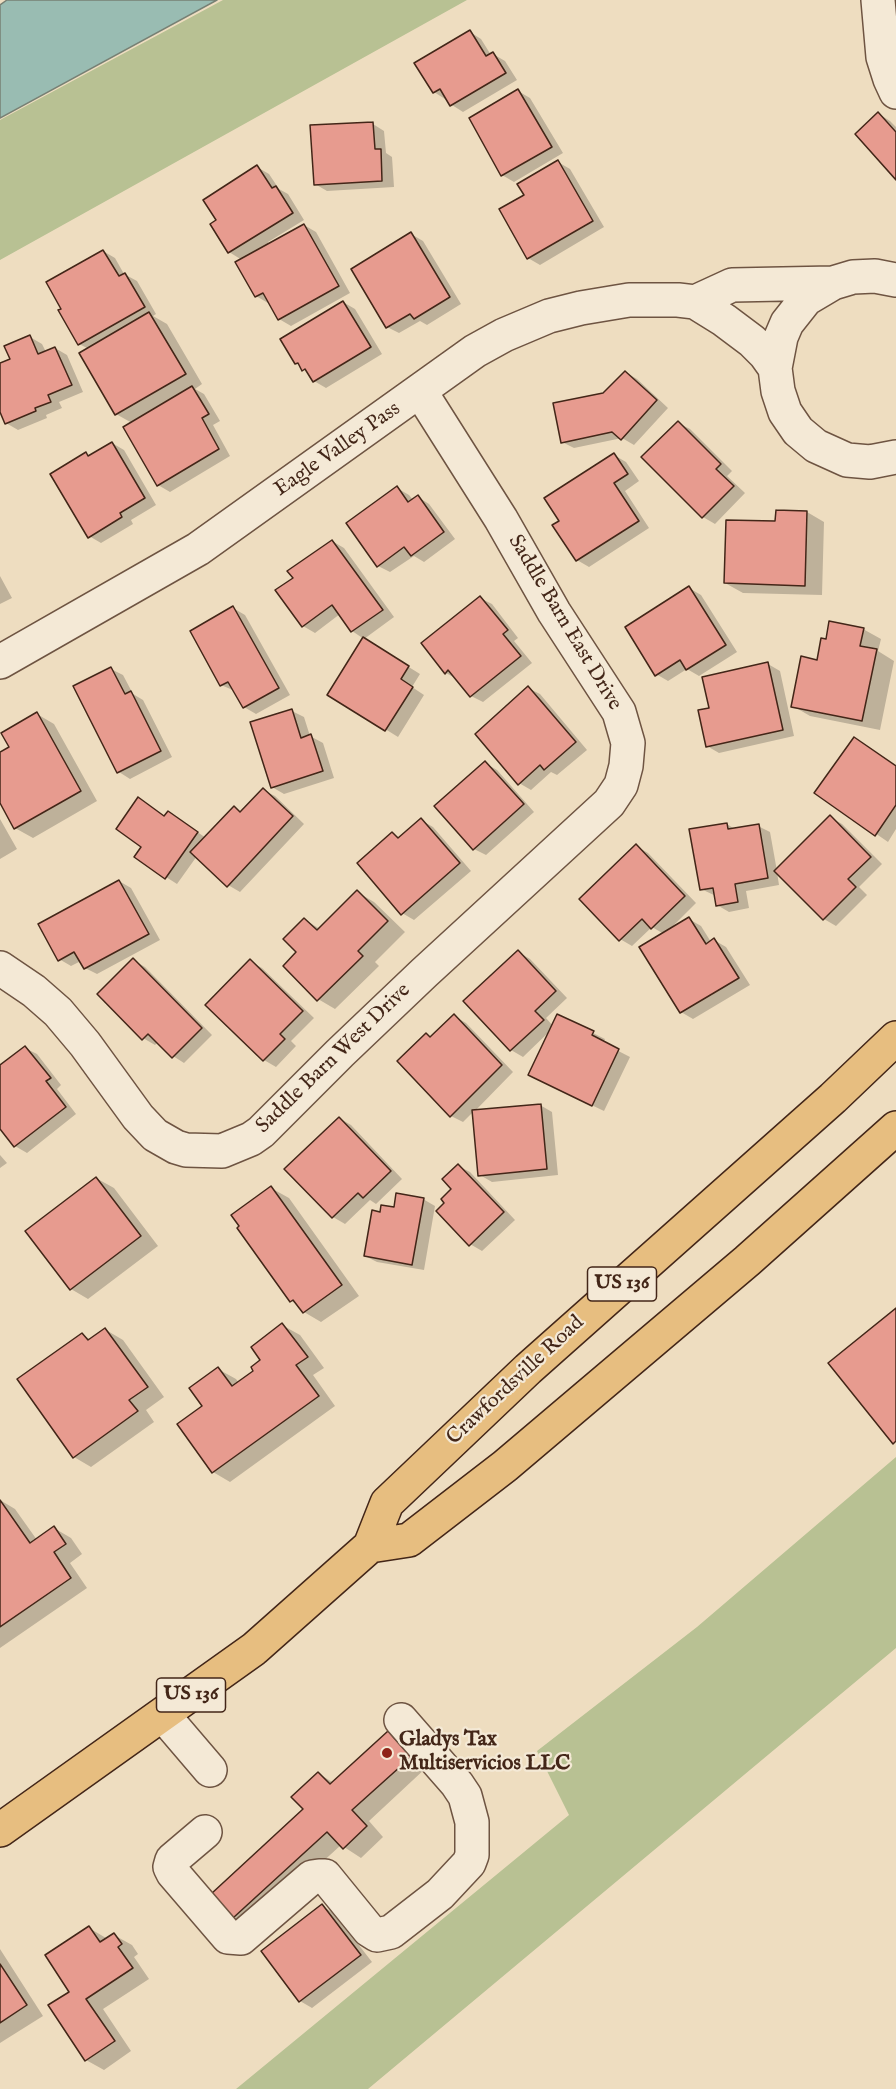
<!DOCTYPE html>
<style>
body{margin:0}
canvas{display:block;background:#eeddc0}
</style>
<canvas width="896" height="2089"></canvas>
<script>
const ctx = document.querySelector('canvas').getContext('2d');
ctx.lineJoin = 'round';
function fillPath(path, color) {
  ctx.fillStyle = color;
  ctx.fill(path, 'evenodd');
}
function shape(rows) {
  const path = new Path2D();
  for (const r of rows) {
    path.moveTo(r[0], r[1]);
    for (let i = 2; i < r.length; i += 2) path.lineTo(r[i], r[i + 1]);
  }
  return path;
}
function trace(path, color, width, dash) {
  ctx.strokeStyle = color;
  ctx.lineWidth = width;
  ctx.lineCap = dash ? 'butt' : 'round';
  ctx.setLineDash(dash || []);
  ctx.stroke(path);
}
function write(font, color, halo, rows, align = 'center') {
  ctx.font = font + ' "IM FELL English",serif';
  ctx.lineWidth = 4.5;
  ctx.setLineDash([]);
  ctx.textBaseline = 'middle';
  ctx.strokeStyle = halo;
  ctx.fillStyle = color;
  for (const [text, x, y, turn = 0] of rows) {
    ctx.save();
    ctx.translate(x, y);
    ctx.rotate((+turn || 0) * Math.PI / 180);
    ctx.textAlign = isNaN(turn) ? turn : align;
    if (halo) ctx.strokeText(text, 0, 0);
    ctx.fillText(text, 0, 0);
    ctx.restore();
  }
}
const green = shape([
 [223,0,467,0,0,260,0,120],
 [896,1457,896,1648,368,2089,236,2089,569,1815,537,1751,697,1627]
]);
const water = shape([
 [7,0,217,0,0,118,0,5,7,0]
]);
const shadow = shape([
 [470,32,481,39,491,55,493,54,505,61,517,80,463,112,452,105,447,98,445,99,434,92],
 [518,91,530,98,563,153,514,182,502,175],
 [879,114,890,121,896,127,896,178],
 [373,124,384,131,386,153,392,157,394,187,327,191,315,184],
 [558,162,570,169,604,227,540,265,528,258,526,195],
 [257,167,269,174,279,189,288,194,304,220,268,242,269,245,304,225,316,232,350,293,291,326,279,319,270,302,268,303,256,296,242,260,229,252,218,221],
 [411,234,423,241,461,304,427,325,420,321,399,333,387,327],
 [103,251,115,258,124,274,137,281,156,314,153,316,167,324,202,384,195,389,204,394,220,421,213,425,230,456,170,492,158,485,132,423,116,414,89,349,79,344],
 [343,302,355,309,382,354,326,388,314,381,309,373,296,363],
 [30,337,42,344,46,352,55,348,67,355,83,392,59,402,62,408,46,415,47,418,18,430,6,423,0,408,0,364,12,360],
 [625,372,637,379,668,408,634,445,622,438,574,448,562,442],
 [678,423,690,429,732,471,727,476,745,493,715,524,703,517,643,457],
 [112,443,124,450,156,505,131,520,133,524,101,543,89,536,86,454,90,456],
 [614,455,626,462,639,481,625,491,649,528,589,567,577,560,555,526,561,522],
 [397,488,409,495,413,500,418,497,429,504,455,539,424,562,414,556,390,572,378,566],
 [807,512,824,522,822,595,743,593,725,583,777,523],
 [332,541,344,548,394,617,364,639,352,631,340,614,315,633,303,626,295,578],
 [0,576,12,598,0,604],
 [689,588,701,595,737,652,699,676,687,669,668,681,656,674],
 [480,598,492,604,518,638,514,641,532,663,483,702,471,696,457,679,446,673],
 [233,608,245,615,290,695,256,714,244,707,235,691,221,685],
 [863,629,881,639,878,651,894,661,880,730,810,716,793,706,818,662,827,641],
 [375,646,420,674,412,687,424,695,398,737,329,694],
 [768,664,780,671,794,736,719,753,707,746,711,709],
 [111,669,123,675,133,694,143,700,172,757,130,779,119,772],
 [528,688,540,694,587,750,557,775,551,772,531,790,519,783],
 [292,711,304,717,310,736,323,743,334,778,284,794,272,787],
 [37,714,54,724,97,801,33,838,15,828,0,800,0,754,11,748],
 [485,763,497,770,534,812,486,855,474,849],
 [896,767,896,829,888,842,817,793],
 [263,790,275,796,304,824,240,892,228,885,197,856,177,884,166,877,144,846,150,806,165,817,180,820,206,838,234,808,242,812],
 [830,817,842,824,882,864,859,887,867,895,836,926,824,919,777,872,779,885,746,891,749,908,729,912,717,905,716,896,701,889,727,824,736,830,758,826,770,832,777,871],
 [0,819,17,849,0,859],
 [421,820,433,827,471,871,414,920,402,913,393,834,400,838],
 [636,846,648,853,696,903,669,930,689,919,701,926,711,942,714,940,726,947,750,985,693,1019,681,1012,664,934,652,927,632,946,620,939],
 [119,881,131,888,160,940,97,974,85,968,81,961,71,966,59,959],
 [357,892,374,902,405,932,375,962,379,966,335,1009,318,999,299,952,305,920,320,929],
 [518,952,530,959,567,998,546,1018,553,1026,593,1033,605,1039,603,1043,630,1057,604,1111,541,1081,550,1031,523,1057,511,1050],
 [133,960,145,967,212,1035,184,1063,173,1056,158,1042,155,1045,143,1038],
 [250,961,262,968,314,1018,291,1041,296,1046,276,1067,264,1060],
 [454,1016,466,1023,513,1072,474,1112,540,1105,552,1112,558,1175,492,1182,480,1175,473,1112,463,1122,451,1116,431,1038],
 [25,1048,37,1054,61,1085,57,1089,76,1114,27,1153,15,1146,0,1128,0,1067],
 [339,1118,351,1125,402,1179,376,1204,370,1200,345,1224,333,1217,287,1169],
 [0,1155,7,1163,0,1168],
 [458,1166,470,1172,515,1220,482,1251,470,1244,446,1203,453,1190],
 [96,1178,114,1188,158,1246,88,1299,71,1289],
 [271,1188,289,1198,359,1296,321,1322,304,1312,299,1305,291,1301],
 [423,1199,435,1206,424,1270,377,1262,365,1256,381,1213],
 [282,1325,300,1335,324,1368,313,1375,335,1406,230,1482,213,1472,204,1406,218,1369,236,1379,239,1383,255,1371],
 [106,1330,123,1340,164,1397,146,1410,154,1422,91,1467,74,1457,82,1334,91,1340],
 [0,1500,15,1509,37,1540,54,1528,71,1538,82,1554,70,1563,87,1588,0,1648],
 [388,1733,405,1743,427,1767,369,1821,383,1837,361,1858,341,1845,251,1927,234,1917,213,1894,305,1809,319,1774,334,1783],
 [322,1906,334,1913,372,1962,312,2008,300,2001],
 [89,1928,106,1938,114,1935,132,1945,138,1954,134,1957,149,1979,103,2009,131,2051,104,2070,86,2060,72,1992],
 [0,1949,43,2016,0,2043]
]);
const building = shape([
 [470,30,486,56,493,52,506,73,450,106,440,89,433,93,414,63,470,30],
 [518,89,552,147,501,176,469,118,518,89],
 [878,112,896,132,896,180,855,134,878,112],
 [373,122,375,149,381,149,382,181,314,185,310,125,373,122],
 [558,160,593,221,527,259,499,209,524,195,517,184,558,160],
 [257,165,272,188,276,186,293,213,228,253,210,224,216,220,203,200,257,165],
 [304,224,339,286,278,320,263,293,255,297,235,262,304,224],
 [411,232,450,297,414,319,410,314,386,328,351,269,411,232],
 [103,250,119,276,125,273,145,307,78,345,58,310,61,309,46,282,103,250],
 [343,301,371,347,313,382,305,369,302,371,298,363,295,364,280,339,343,301],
 [149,312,186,374,115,415,79,353,149,312],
 [30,335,38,354,55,347,72,385,48,395,51,402,35,408,36,411,5,424,0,412,0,363,10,359,4,346,30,335],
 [625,371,657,400,621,440,612,432,561,443,553,403,603,393,625,371],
 [192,386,209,414,202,418,219,449,157,486,123,427,192,386],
 [678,421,721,464,716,469,734,486,702,518,641,457,678,421],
 [112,442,145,498,120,513,122,517,88,538,50,474,86,452,88,456,112,442],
 [614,453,628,474,614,483,639,521,576,561,552,525,559,521,544,498,614,453],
 [397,486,408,502,418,495,444,532,411,556,404,547,377,567,346,523,397,486],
 [776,510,807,511,805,586,724,583,726,520,775,521,776,510],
 [332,540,383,610,351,632,332,605,302,627,275,590,293,578,287,571,332,540],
 [689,586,726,645,686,670,680,660,655,676,625,627,689,586],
 [480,596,508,630,503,634,521,656,470,697,448,670,445,674,421,643,480,596],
 [233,606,279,688,243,708,228,682,220,686,190,631,233,606],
 [829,621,864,628,860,646,877,649,862,721,791,707,801,656,817,660,821,638,826,639,829,621],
 [363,637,409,666,401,679,413,687,385,731,327,695,363,637],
 [768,662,783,730,706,747,698,710,709,708,702,677,768,662],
 [111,667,125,694,131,691,161,751,117,773,73,686,111,667],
 [528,686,576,742,544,770,540,765,518,785,475,734,528,686],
 [292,709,301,738,311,734,323,771,271,788,250,722,292,709],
 [37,712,81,791,14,829,0,803,0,752,9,747,1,733,37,712],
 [854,737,896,766,896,805,875,836,814,793,854,737],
 [485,761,524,804,473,850,434,806,485,761],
 [263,788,293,816,227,887,190,852,234,806,240,812,263,788],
 [138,797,164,816,168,811,198,832,165,879,134,857,141,847,116,829,138,797],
 [830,815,871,857,848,879,856,887,823,920,774,871,830,815],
 [421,818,460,863,401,915,357,863,392,832,398,838,421,818],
 [727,823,728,829,759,824,768,878,735,884,738,902,716,906,713,888,700,890,689,829,727,823],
 [636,844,685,896,651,929,642,919,619,941,579,899,636,844],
 [119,880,149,934,84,969,74,952,58,961,38,924,119,880],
 [357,890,388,921,358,951,363,956,317,1001,283,966,296,952,283,939,304,918,317,930,357,890],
 [689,917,706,944,714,938,739,978,680,1013,639,947,689,917],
 [518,950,556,991,535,1011,544,1020,510,1051,463,1001,518,950],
 [133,958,202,1028,172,1058,148,1034,142,1040,97,994,133,958],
 [250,959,303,1011,280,1034,285,1039,263,1061,205,1005,250,959],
 [454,1014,502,1065,450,1117,397,1061,426,1033,430,1037,454,1014],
 [557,1014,594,1031,592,1035,619,1049,592,1106,528,1075,557,1014],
 [25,1046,51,1078,46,1081,66,1107,14,1147,0,1129,0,1065,25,1046],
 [541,1104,547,1169,478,1176,472,1110,541,1104],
 [339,1117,391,1171,363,1198,358,1193,332,1218,284,1169,339,1117],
 [458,1164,504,1212,469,1246,436,1211,444,1203,441,1199,451,1189,442,1179,458,1164],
 [96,1177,141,1236,70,1290,25,1231,96,1177],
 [271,1186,342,1285,303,1313,293,1300,290,1302,237,1228,239,1226,231,1215,271,1186],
 [396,1193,424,1198,412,1265,364,1256,372,1210,380,1212,381,1205,394,1207,396,1193],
 [896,1308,896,1441,893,1444,828,1363,896,1308],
 [282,1323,308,1357,296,1365,319,1396,212,1473,177,1424,202,1406,189,1388,218,1367,232,1386,253,1371,251,1367,260,1360,251,1347,282,1323],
 [105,1328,148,1387,129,1400,138,1411,73,1458,17,1379,82,1333,88,1340,105,1328],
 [0,1500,30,1543,54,1526,66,1544,54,1552,71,1578,0,1627,0,1500],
 [388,1731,411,1757,352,1810,367,1826,343,1849,327,1832,233,1918,211,1894,303,1809,291,1797,318,1772,330,1784,388,1731],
 [322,1904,361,1955,299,2002,261,1951,322,1904],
 [89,1926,100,1942,114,1933,122,1944,118,1947,133,1968,86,1999,115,2041,85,2061,48,2005,69,1992,45,1955,89,1926],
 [0,1964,27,2005,0,2023,0,1964]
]);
const minor = shape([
 [878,0,883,57,890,79,896,92],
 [896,280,875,276,853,277,833,283,806,299,787,323,781,337,775,368,778,391,785,412,798,431,816,446,847,460,870,462,896,457],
 [695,302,732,285,833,283],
 [0,662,198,549,475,351,504,335,549,316,581,308,629,300,678,300,695,302,724,320,752,341,765,354,775,368],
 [0,968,34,991,58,1012,85,1044,138,1117,155,1135,176,1147,186,1150,222,1151,251,1139,261,1132,340,1053,424,973,609,803,621,785,626,766,628,743,619,712,554,612,501,519,420,391],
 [163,1715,210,1770],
 [205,1832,172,1860,170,1867,173,1873,228,1937,241,1938,312,1877,319,1876,325,1876,369,1930,377,1935,391,1932,440,1894,469,1863,472,1855,472,1822,465,1796,457,1784,401,1720]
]);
const major = shape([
 [370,1546,409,1540,505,1466,747,1261,896,1128],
 [0,1830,254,1649,370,1546,387,1503,528,1369,833,1098,896,1038]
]);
const markers = [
 [387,1753,6,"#8f2418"]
];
const shields = [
 [622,1284,69],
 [191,1695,69]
];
const shieldNames = [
 ["US 136",622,1284],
 ["US 136",191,1695]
];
const streetNames = [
 ["Eagle Valley Pass",338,450,-35],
 ["Saddle Barn East Drive",564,623,59],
 ["Saddle Barn West Drive",334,1059,-44],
 ["Crawfordsville Road",516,1381,-43]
];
const poiNames = [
 ["Gladys Tax",399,1741],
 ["Multiservicios LLC",399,1765]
];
fillPath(green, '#b8c193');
fillPath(water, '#99bcb2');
trace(water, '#778074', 1.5);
fillPath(shadow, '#0003');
fillPath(building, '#e79b8f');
trace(building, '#432618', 1.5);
trace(minor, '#6e5442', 36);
trace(major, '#432618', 36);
trace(minor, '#f4e9d6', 33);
trace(major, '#e7be80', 33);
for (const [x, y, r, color] of markers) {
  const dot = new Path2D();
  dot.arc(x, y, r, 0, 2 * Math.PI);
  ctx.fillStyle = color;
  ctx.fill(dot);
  trace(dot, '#f4e9d6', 2);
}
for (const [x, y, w] of shields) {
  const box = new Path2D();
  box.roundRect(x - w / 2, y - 17, w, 34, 4.5);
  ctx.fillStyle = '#f4e9d6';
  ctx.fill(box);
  trace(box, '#432618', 1.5);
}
write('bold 20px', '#432618', null, shieldNames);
write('21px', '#432618', '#f4e9d6', streetNames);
write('bold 21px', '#432618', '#f4e9d6', poiNames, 'left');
</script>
